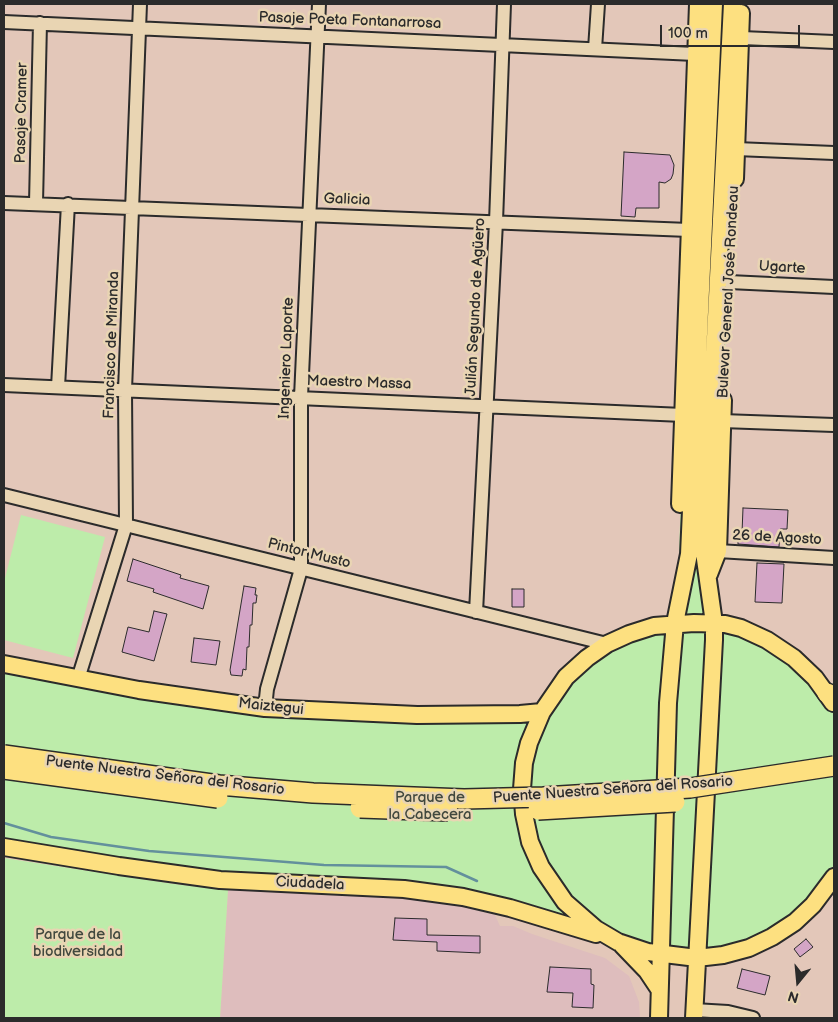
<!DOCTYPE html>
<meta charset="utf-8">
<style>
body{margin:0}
#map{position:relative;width:838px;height:1022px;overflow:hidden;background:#e3c7b9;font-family:"Balsamiq Sans",sans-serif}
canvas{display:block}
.frame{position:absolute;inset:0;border:5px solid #2b2b2b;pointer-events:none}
.north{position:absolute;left:773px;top:957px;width:50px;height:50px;-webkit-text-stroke:4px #e9d5b3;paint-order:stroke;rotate:197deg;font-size:14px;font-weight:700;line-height:20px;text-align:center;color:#2b2b2b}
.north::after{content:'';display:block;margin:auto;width:18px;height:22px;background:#2b2b2b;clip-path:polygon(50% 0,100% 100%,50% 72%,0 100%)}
.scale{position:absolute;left:660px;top:25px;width:140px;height:22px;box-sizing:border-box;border:2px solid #2b2b2b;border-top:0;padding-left:6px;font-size:15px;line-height:18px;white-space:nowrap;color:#2b2b2b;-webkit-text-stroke:4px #e9d5b3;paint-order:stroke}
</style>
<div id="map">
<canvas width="838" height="1022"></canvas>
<div class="frame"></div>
<div class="north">N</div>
<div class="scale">100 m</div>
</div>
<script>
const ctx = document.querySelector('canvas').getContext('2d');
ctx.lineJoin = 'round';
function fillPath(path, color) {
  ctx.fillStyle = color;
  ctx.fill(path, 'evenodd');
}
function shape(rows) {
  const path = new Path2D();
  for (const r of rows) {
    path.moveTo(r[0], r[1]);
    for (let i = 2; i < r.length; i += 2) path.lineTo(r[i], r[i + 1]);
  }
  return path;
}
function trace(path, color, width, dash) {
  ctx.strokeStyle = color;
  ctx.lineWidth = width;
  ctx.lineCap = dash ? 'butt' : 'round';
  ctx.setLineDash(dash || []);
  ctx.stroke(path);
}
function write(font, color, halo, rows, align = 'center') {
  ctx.font = font + ' "Balsamiq Sans",sans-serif';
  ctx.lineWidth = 5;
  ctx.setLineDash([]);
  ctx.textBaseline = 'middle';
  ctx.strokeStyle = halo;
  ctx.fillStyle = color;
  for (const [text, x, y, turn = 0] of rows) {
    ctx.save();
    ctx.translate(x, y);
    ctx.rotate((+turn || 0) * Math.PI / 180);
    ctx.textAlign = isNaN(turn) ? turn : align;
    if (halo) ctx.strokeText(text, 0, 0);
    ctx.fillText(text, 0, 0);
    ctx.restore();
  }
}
const built = shape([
 [228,890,319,892,434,899,495,915,500,926,513,926,532,934,605,958,629,976,639,1002,640,1018,220,1018]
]);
const green = shape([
 [698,4,742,4,722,421,708,578,714,623,725,624,815,678,834,684,834,877,772,937,697,958,714,624,675,623,661,955,510,908,4,847,4,664,265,708,542,712,587,658,675,623,684,573,679,553],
 [21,515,105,537,73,658,4,640,4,582],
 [685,631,702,631,708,635,693,949,669,950,679,642],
 [4,858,174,884,228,890,220,1018,4,1018]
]);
const stream = shape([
 [4,823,51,837,149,851,324,865,446,867,477,881]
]);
const building = shape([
 [624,152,670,155,674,165,673,174,671,179,665,183,659,182,659,208,636,208,635,217,621,216,624,152],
 [743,508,788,510,787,529,780,529,779,547,738,544,738,533,742,533,743,508],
 [133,559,181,575,180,578,209,586,203,609,153,592,154,589,127,581,133,559],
 [757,563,784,564,782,603,755,602,757,563],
 [244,586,256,588,255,595,257,595,256,603,253,603,252,625,250,625,249,647,247,647,246,670,243,669,242,676,231,675,230,670,244,586],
 [512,589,524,589,524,607,512,607,512,589],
 [154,611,167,614,154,661,122,652,128,627,149,632,154,611],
 [194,638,220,641,216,665,191,662,194,638],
 [395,918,427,919,427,935,480,936,480,953,437,951,437,942,393,940,395,918],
 [806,939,813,947,800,957,794,949,806,939],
 [550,967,591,969,591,984,594,985,593,1008,572,1007,573,993,547,992,550,967],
 [742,969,770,976,765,995,737,988,742,969]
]);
const minor = shape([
 [4,22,695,54],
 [742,38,834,42],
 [595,49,598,4],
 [736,149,834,153],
 [4,203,689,230],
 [36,203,40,23],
 [729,282,834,287],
 [4,385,683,415],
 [58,387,68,204],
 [722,421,834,425],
 [4,495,607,644],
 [718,551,834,558],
 [476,612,496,222,504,4],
 [78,679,126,525,125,390,140,4],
 [265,708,267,689,301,569,301,397,319,4],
 [694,1010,728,1012,753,1018]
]);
const major = shape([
 [735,179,741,13],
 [680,504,698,4],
 [709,574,718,551,723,400],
 [4,664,139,690,265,708,417,715,520,714,542,712],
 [833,703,815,678,794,658,767,640,741,628,725,624,694,623,654,626,629,634,607,644,587,658,566,677,542,712,529,743,524,763,522,789,524,814,530,842,541,867,565,902,596,929,618,942,648,952,697,958,723,955,749,948,772,937,795,922,813,905,834,877],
 [4,847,119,866,220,880,404,889,463,897,510,908,596,934],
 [622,945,647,971,659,989],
 [659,1018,668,703,675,623,689,554,714,4],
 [694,1018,714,640,714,623,704,552,732,4]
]);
const highway = shape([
 [827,693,834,696]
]);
const highwayBridge = shape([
 [4,755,219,785,313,793,464,799,543,797,690,788,834,766],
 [4,769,218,798],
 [360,808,448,811],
 [538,810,675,802]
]);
const streetNames = [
 ["Pasaje Poeta Fontanarrosa",350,21,2],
 ["Pasaje Cramer",22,113,-89],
 ["Galicia",347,200,2],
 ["Ugarte",782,268,3],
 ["Bulevar General José Rondeau",729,292,-87],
 ["Julián Segundo de Agüero",476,307,-87],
 ["Francisco de Miranda",112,345,-88],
 ["Ingeniero Laporte",287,358,-88],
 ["Maestro Massa",359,383,2],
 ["26 de Agosto",777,538,3],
 ["Pintor Musto",309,554,14],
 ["Maiztegui",271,707,6],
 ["Puente Nuestra Señora del Rosario",165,776,7],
 ["Puente Nuestra Señora del Rosario",613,790,-4],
 ["Ciudadela",310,884,3]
];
const parkNames = [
 ["Parque de",430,798],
 ["la Cabecera",430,815],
 ["Parque de la",78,935],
 ["biodiversidad",78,952]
];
fillPath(built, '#debdbd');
fillPath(green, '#bdecaa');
trace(stream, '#63909c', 2.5);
fillPath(building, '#d4a5c6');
trace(building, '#2b2b2b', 1);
trace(minor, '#2b2b2b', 16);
trace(major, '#2b2b2b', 20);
trace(highway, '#2b2b2b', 22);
trace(minor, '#e9d5b3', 12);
trace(major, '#fde080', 16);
trace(highway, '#fde080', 19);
trace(highwayBridge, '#2b2b2b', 22, []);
trace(highwayBridge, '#fde080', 19);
write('15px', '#2b2b2b', '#e9d5b3', streetNames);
write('15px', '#41483e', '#e9d5b3', parkNames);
</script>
